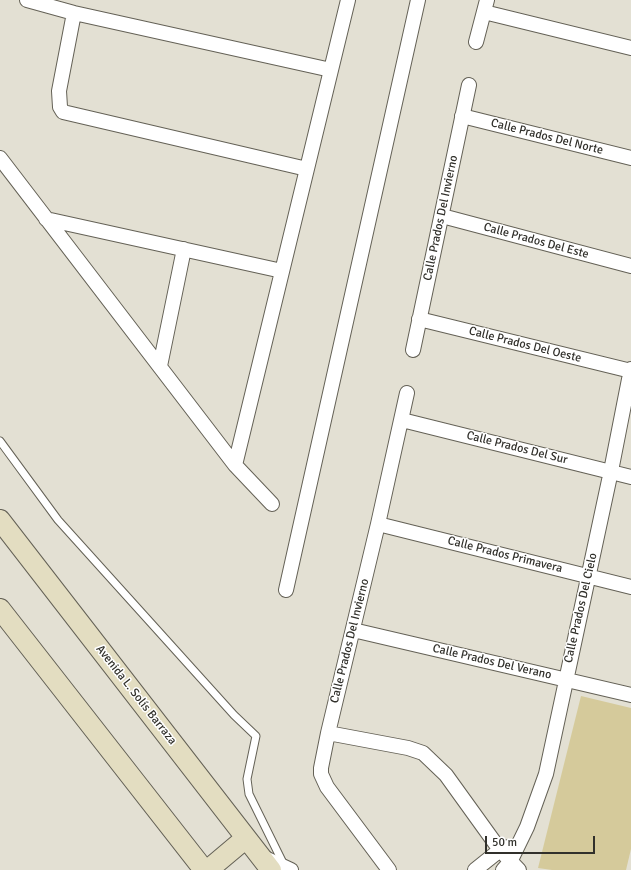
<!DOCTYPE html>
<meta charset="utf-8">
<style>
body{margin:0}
#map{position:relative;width:631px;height:870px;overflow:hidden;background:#e3e0d3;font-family:Signika,sans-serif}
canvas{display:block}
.scale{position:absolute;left:485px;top:836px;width:110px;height:18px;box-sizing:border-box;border:2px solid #31302b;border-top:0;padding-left:5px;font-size:12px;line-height:14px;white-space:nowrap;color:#31302b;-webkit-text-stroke:3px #fff;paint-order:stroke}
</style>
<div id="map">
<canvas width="631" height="870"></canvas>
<div class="scale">50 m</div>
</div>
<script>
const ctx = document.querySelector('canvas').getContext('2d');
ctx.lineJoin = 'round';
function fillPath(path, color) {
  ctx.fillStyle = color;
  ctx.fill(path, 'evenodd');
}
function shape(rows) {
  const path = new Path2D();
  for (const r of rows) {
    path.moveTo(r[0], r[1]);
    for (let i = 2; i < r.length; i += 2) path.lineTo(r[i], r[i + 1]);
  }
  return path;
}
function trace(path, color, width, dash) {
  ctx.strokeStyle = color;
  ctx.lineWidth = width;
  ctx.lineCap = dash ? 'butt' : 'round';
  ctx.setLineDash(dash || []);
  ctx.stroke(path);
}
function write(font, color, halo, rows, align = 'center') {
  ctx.font = font + ' Signika,sans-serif';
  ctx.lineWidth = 3;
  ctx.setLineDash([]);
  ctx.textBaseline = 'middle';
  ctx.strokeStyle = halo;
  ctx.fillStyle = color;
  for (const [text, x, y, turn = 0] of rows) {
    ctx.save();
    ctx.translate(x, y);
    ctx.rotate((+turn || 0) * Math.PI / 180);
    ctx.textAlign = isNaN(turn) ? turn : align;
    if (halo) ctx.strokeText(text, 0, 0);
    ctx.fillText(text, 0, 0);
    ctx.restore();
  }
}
const green = shape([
 [581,696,631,708,631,849,626,870,552,870,538,868]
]);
const service = shape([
 [0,441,58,520,234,715,256,736,247,779,249,794,284,865]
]);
const minor = shape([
 [27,0,74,13,331,70],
 [484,12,631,48],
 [74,13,59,91,60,107,63,112,307,169],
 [476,42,487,0],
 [462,116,631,158],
 [0,158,235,465,272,504],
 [442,216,631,266],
 [46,219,282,271],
 [419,319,631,371],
 [413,350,469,85],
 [160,366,184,249],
 [402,420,631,477],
 [235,465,348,0],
 [378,524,631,587],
 [286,590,418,0],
 [353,630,631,695],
 [328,733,408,748,423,753,446,775,500,850,519,870],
 [261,856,291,870],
 [389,870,327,787,321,774,321,768,328,733,378,524,407,393],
 [475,870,500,850,508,847],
 [503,870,510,862,527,827,546,774,611,471,631,369]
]);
const secondary = shape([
 [0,520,271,870],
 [0,609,204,870],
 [208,870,246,838]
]);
const streetNames = [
 ["Calle Prados Del Norte",547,137,14],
 ["Calle Prados Del Invierno",441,218,-78],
 ["Calle Prados Del Este",536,241,15],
 ["Calle Prados Del Oeste",525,345,14],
 ["Calle Prados Del Sur",517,448,14],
 ["Calle Prados Primavera",505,555,14],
 ["Calle Prados Del Cielo",581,608,-77],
 ["Calle Prados Del Invierno",350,641,-76],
 ["Calle Prados Del Verano",492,662,13],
 ["Avenida L. Solís Barraza",136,695,52]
];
fillPath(green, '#d5ca9b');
trace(service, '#646156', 9);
trace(minor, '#646156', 16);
trace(secondary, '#646156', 22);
trace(service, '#fff', 7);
trace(minor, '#fff', 14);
trace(secondary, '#e3ddc1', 20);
write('12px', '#31302b', '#fff', streetNames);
</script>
